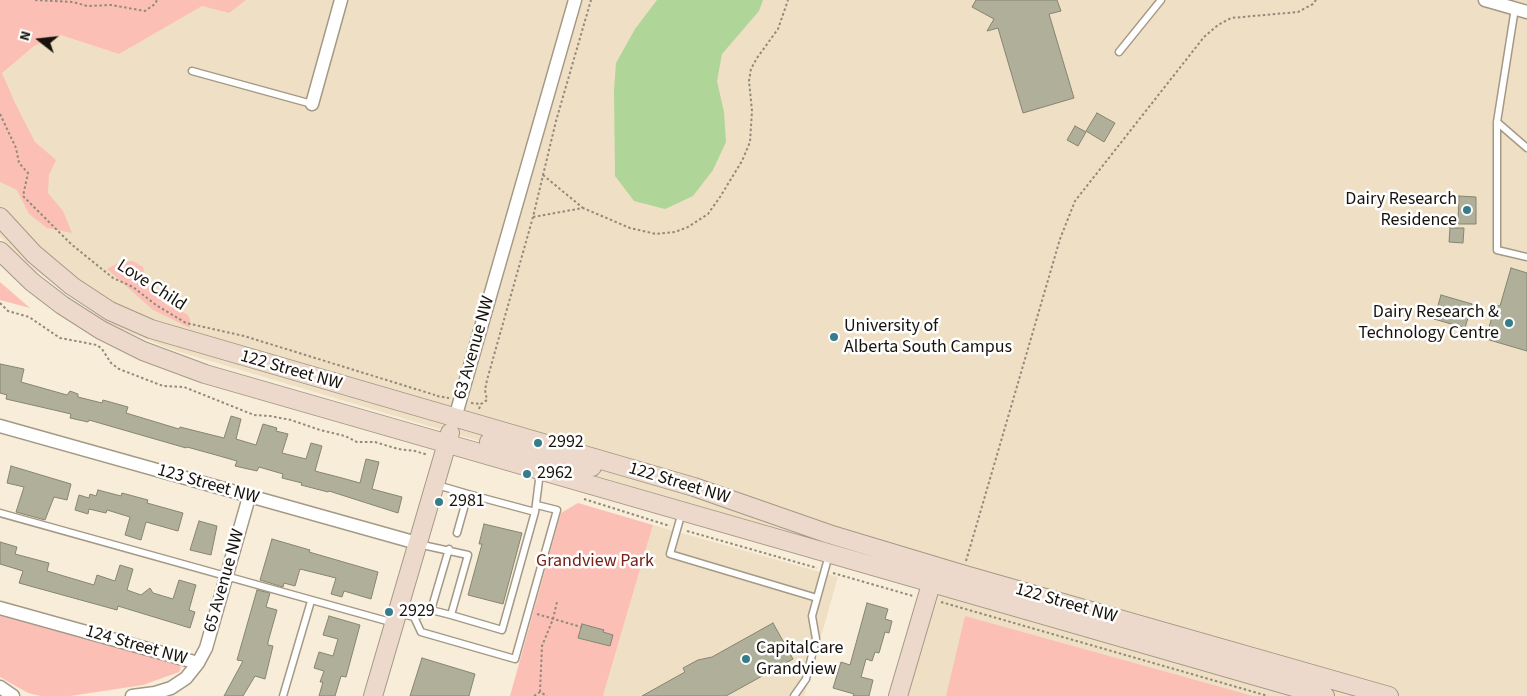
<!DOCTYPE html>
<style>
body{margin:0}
#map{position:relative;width:1527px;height:696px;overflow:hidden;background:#f8edd8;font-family:"Source Sans 3",sans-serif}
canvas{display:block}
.north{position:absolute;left:15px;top:15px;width:50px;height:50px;-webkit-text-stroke:4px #fff;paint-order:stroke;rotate:286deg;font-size:14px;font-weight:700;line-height:20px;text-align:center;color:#17130c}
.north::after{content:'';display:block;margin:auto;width:18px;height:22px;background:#17130c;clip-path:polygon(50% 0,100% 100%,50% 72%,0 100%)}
</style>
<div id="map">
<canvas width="1527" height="696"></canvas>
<div class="north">N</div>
</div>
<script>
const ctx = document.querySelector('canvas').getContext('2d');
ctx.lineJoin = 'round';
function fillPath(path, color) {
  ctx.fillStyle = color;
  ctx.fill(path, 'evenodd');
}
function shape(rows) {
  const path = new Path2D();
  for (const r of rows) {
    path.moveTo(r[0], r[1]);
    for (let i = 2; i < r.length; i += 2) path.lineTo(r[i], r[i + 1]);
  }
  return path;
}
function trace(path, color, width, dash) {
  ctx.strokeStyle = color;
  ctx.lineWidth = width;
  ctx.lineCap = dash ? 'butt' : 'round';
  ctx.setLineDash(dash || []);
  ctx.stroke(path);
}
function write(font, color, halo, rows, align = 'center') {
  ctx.font = font + ' "Source Sans 3",sans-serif';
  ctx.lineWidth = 5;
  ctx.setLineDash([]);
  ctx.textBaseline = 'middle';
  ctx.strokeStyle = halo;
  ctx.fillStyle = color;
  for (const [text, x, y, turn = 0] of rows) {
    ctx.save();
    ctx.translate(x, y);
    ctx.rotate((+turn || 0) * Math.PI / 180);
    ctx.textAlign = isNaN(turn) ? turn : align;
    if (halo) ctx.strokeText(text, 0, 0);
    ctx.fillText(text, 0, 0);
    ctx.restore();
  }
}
const built = shape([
 [0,0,1527,0,1527,696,899,696,933,576,170,349,111,325,36,271,0,237],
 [653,525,838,577,804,696,603,696]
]);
const green = shape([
 [0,0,246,0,229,13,202,6,119,54,61,35,34,46,2,73,15,103,35,142,56,160,49,175,48,193,63,211,72,233,47,228,29,214,17,190,0,182],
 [133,261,143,267,147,286,167,305,187,314,190,319,190,328,153,310,107,269,120,262],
 [0,282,30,308,0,300],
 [578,503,653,525,603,696,510,696,561,513],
 [0,614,179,664,181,668,179,672,143,685,70,696,41,696,28,693,0,677],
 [965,616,1253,696,946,696]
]);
const water = shape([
 [657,0,763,0,759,11,722,54,717,81,724,112,726,142,713,170,693,196,665,209,634,201,615,176,614,90,616,63,635,29]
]);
const building = shape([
 [976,0,1057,0,1061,11,1049,14,1074,98,1023,113,998,28,987,31,994,19,972,7,976,0],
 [1097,113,1115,123,1104,142,1086,131,1097,113],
 [1075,126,1086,132,1078,146,1067,140,1075,126],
 [1459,196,1476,197,1476,224,1458,224,1459,196],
 [1450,228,1464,228,1463,243,1449,242,1450,228],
 [1511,268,1527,273,1527,351,1486,339,1495,305,1500,306,1511,268],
 [1441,295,1472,304,1465,328,1434,319,1441,295],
 [0,364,24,369,21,382,67,395,70,391,78,394,78,397,102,403,103,400,128,407,126,413,179,429,180,427,224,438,231,416,241,419,236,439,256,445,263,424,277,428,276,431,288,434,282,453,306,459,311,443,322,446,315,471,342,478,360,483,366,459,379,462,372,489,402,497,398,513,329,491,328,492,301,485,302,483,282,478,283,474,259,467,257,471,235,466,237,461,216,455,187,447,186,448,89,420,88,422,70,418,71,414,54,410,6,399,7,395,0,393,0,364],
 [11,466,71,484,67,500,54,497,45,520,16,512,24,487,7,483,11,466],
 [98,490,121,496,122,493,148,500,147,503,183,513,178,531,146,522,141,540,125,535,130,517,107,510,106,513,89,509,88,514,75,510,79,495,89,498,90,494,96,496,98,490],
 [199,521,217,526,211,555,190,550,199,521],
 [484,524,522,533,503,604,468,595,482,544,479,544,484,524],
 [272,539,310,550,309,552,378,572,371,599,344,591,342,597,331,594,336,578,300,569,295,586,284,583,283,587,260,580,272,539],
 [0,542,17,547,15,554,49,563,47,571,94,585,97,575,115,581,120,565,133,569,127,590,141,595,150,588,153,593,173,599,179,580,196,585,189,610,195,612,190,628,118,606,117,610,19,583,23,571,0,564,0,542],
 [257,590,270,593,266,607,277,610,268,642,268,645,273,646,265,679,255,676,243,696,224,696,243,661,237,660,257,590],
 [867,603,888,609,885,619,892,621,889,633,885,632,879,653,875,652,872,661,866,659,861,677,873,680,869,696,853,696,854,694,833,688,841,662,850,665,867,603],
 [329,616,360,625,346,677,341,676,335,696,319,696,323,682,320,682,324,671,314,668,319,652,333,656,338,639,323,635,329,616],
 [773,623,793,659,726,696,642,696,685,672,683,668,698,660,712,657,773,623],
 [582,624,604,630,603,632,613,635,610,646,578,638,582,624],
 [422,658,475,674,469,696,410,696,422,658]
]);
const path = shape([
 [35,0,73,2,87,6,111,5,145,11,155,4,157,0],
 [0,114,16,148,19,163,28,173,23,196,71,244,113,278,133,287,156,305,186,323,244,336,435,395],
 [543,175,583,208],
 [533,217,583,208,630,228,656,234,675,232,688,227,708,214,720,197,742,161,750,142,752,111,749,81,751,69,757,58,778,29,788,0],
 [0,303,8,311,29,317,60,338,97,345,102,349,111,363,119,369,163,386,184,387,254,415,270,416,291,420,320,430,345,436,357,442,375,442,398,449,415,451,428,455],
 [437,396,449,398],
 [471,403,481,404],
 [479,409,481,404,487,400,485,390,487,380,533,217,556,121,591,0],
 [584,499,670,526],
 [687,531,817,568],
 [966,561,1060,239,1075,201,1204,37,1218,25,1231,18,1298,12,1313,4,1316,0],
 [833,573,913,596],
 [941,602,1268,696],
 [537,614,581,627],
 [540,692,542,646,553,619,557,602],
 [534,696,540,692,547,696]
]);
const lane = shape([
 [1515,8,1497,122,1497,250,1527,257],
 [1119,52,1161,0],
 [192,71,312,104],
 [1497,122,1527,148],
 [437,485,468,494,457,533],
 [468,494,535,512],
 [682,512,670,554,817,598],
 [0,513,394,623],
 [418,544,468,555,451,615,502,630,535,512,540,472],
 [431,610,451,615],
 [398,613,414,617,431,610,449,549],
 [414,617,421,632,515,659,557,510,537,505],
 [283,696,311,601],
 [794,696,806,679,816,639,812,616,829,555]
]);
const street = shape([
 [1485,0,1527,12],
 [312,104,341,0],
 [455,418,575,0],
 [0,426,417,543],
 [0,608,198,663],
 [0,687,13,696],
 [132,696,155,693,171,688,186,678,198,663,206,648,249,497]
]);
const secondary = shape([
 [0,217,34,254,72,286,110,311,151,329,694,487,829,534,962,574,1389,696],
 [0,251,32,282,62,305,101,330,143,351,205,374,1325,696],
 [489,442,563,462,592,467],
 [373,696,450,433],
 [898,696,934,574]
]);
const markers = [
 [1467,210,5,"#377c8a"],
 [1509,323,5,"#377c8a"],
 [834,337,5,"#377c8a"],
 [538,443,5,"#377c8a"],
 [527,474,5,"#377c8a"],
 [439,502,5,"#377c8a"],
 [389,612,5,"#377c8a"],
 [746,659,5,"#377c8a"]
];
const poiNames = [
 ["Dairy Research",1457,200,"right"],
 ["Residence",1457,221,"right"],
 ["Dairy Research &",1499,313,"right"],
 ["Technology Centre",1499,334,"right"],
 ["University of",844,327],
 ["Alberta South Campus",844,348],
 ["2992",548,443],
 ["2962",537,474],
 ["2981",449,502],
 ["2929",399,612],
 ["CapitalCare",756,649],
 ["Grandview",756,670]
];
const streetNames = [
 ["Love Child",151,286,33],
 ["63 Avenue NW",475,348,-74],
 ["122 Street NW",291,371,16],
 ["122 Street NW",679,484,17],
 ["123 Street NW",208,485,16],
 ["65 Avenue NW",225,581,-74],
 ["122 Street NW",1066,604,16],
 ["124 Street NW",136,646,16]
];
const parkNames = [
 ["Grandview Park",595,562]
];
fillPath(built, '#efe0c5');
fillPath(green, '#fcbfb5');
fillPath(water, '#afd598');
fillPath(building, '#afaf9a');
trace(building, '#858571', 1);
trace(lane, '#a49986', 9);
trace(street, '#a49986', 15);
trace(secondary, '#a49986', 20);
trace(path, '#91897b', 2, [2.5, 2.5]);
trace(lane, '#fff', 6);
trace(street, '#fff', 12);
trace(secondary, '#ecd9cb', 18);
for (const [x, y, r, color] of markers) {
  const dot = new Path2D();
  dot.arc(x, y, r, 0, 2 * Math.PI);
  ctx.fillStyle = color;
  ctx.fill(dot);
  trace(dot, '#fff', 2);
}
write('18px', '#17130c', '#fff', poiNames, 'left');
write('18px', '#17130c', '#fff', streetNames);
write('18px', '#772118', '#fff', parkNames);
</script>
